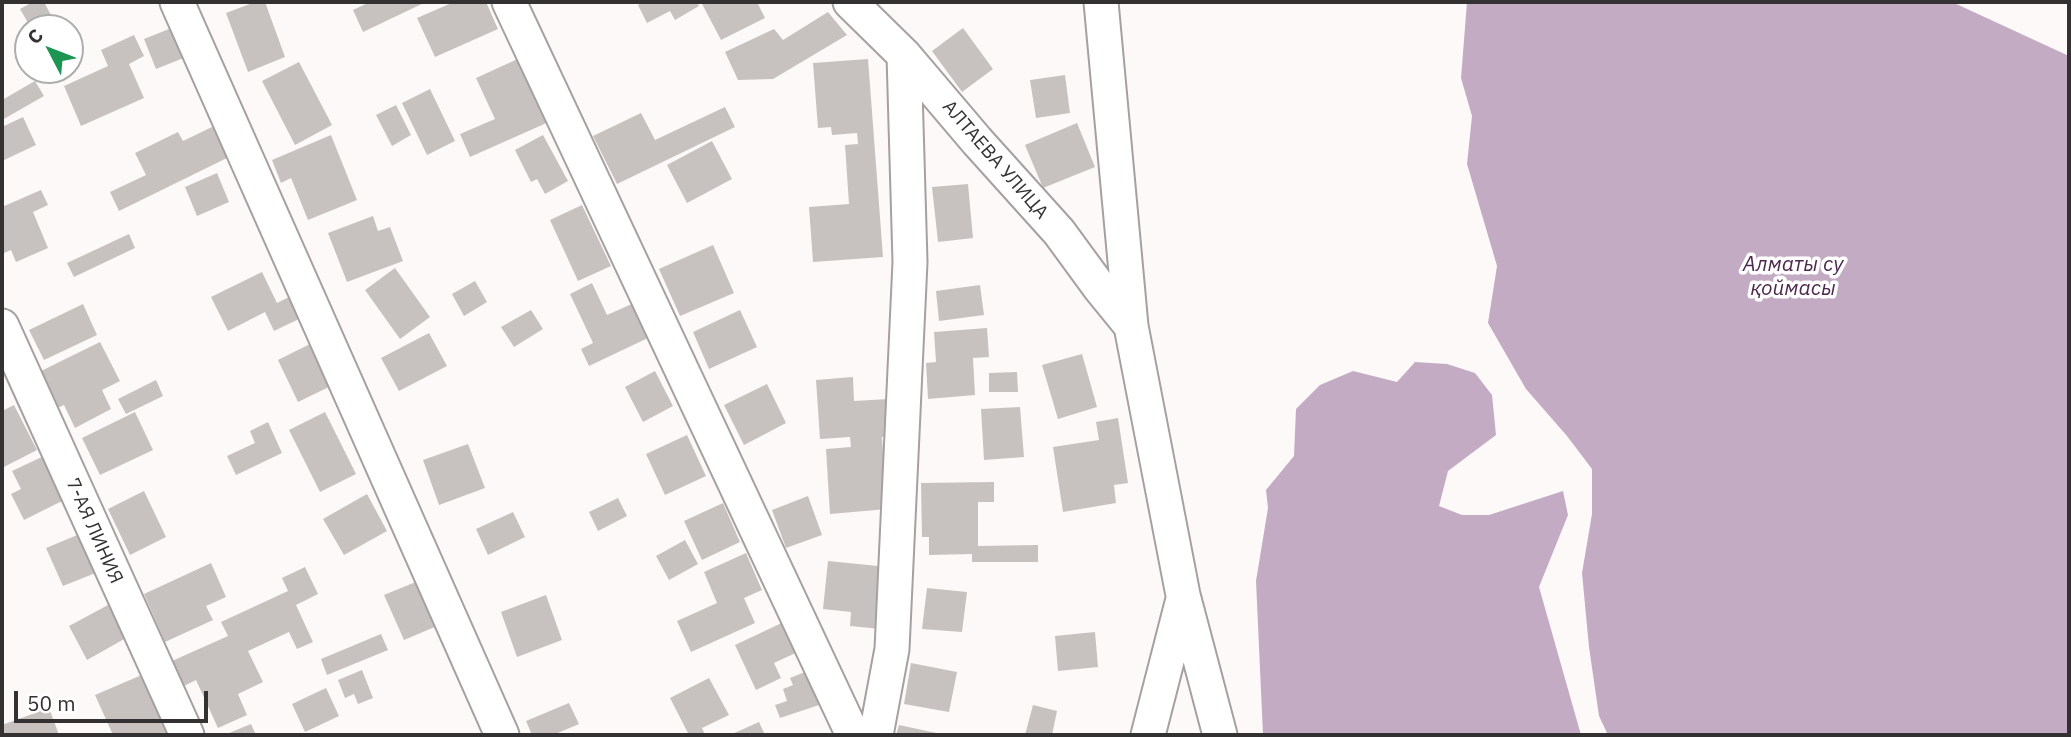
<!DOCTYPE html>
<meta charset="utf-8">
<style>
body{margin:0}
#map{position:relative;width:2071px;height:737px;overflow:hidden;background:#fef9f9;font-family:"IBM Plex Sans",sans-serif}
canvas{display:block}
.frame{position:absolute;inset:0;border:4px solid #333131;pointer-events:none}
.north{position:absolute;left:14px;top:14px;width:70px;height:70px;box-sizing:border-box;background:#fff;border:2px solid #adadad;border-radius:50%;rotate:312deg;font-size:19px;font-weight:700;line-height:28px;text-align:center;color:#333131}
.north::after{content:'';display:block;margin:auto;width:24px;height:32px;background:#1d9552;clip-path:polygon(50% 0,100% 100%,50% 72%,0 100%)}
.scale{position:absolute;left:14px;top:691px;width:194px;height:32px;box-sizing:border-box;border:4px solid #333131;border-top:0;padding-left:9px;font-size:21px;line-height:24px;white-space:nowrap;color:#333131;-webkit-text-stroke:5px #fff;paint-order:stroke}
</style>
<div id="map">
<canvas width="2071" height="737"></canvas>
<div class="frame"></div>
<div class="north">С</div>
<div class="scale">50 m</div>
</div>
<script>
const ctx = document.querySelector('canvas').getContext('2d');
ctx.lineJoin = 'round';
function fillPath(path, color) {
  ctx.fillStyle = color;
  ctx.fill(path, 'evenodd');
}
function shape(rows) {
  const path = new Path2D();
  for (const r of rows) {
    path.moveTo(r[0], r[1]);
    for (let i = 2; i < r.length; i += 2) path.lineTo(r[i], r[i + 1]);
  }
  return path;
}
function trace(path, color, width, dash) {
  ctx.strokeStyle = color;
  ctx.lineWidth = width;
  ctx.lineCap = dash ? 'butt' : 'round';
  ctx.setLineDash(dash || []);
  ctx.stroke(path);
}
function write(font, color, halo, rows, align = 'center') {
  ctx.font = font + ' "IBM Plex Sans",sans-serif';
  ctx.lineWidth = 7;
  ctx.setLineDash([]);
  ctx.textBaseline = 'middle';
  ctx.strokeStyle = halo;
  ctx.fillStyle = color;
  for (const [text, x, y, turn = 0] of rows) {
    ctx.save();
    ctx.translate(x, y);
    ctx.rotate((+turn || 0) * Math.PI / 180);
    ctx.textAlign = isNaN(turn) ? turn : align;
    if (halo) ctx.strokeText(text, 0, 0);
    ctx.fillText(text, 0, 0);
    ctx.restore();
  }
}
const water = shape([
 [1467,2,1952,2,2069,56,2069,735,1608,735,1599,716,1589,647,1582,573,1592,514,1592,469,1567,436,1526,389,1488,323,1497,266,1467,164,1472,116,1461,78],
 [1415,362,1447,364,1475,373,1492,395,1496,435,1448,471,1439,506,1462,515,1489,515,1563,491,1568,515,1539,587,1581,735,1263,735,1256,581,1268,508,1266,490,1294,456,1296,409,1320,385,1353,371,1397,382]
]);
const building = shape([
 [33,2,44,2,57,26,52,28,31,28,20,9],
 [255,2,265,2,285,57,248,72,226,13],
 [370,2,426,2,363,32,353,10],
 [454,2,486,2,498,29,435,57,417,18],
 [644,2,697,2,699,6,675,20,670,11,647,23,638,5],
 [701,2,757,2,765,18,721,40],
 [828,12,847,35,773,79,738,80,725,52,774,29,783,40],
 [174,27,186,57,156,69,144,39],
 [963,28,993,69,962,92,932,51],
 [134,35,144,56,129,64,144,98,81,126,64,86,108,66,101,50],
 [522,57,551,121,470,157,460,134,495,119,476,78],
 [868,59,883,257,813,262,809,207,849,204,845,145,858,144,857,133,832,135,831,127,818,128,813,63],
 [299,62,332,125,295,145,262,81],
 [1065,75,1070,113,1036,118,1030,80],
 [35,81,44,96,2,120,2,100],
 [430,89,455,141,427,155,402,103],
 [396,105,411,135,392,146,376,115],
 [725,107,735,127,617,184,593,136,641,113,655,140],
 [23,117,36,145,2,161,2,127],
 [1077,123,1095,167,1043,188,1025,145],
 [214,126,229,157,119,211,110,192,146,175,135,153,178,132,183,141],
 [331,135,357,200,308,220,291,178,281,183,272,160],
 [543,135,568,181,545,194,537,179,531,182,515,150],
 [712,141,732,179,687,203,667,165],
 [217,173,229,202,197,216,185,187],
 [968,184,973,238,938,242,932,187],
 [41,190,48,205,33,212,48,248,16,262,11,250,2,254,2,207],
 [582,205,611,266,578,281,550,220],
 [373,216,378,231,390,227,403,261,347,282,328,233],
 [129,234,135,248,74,277,67,263],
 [713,245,734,293,680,316,659,269],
 [395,268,430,317,400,339,365,290],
 [262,272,277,303,295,294,305,316,274,331,265,312,228,331,211,297],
 [475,281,487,302,464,316,452,294],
 [592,283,607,315,634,303,650,337,589,366,581,349,593,343,570,294],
 [980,285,984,315,939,321,936,291],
 [83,304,97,335,44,360,29,330],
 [531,310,543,329,514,347,501,327],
 [740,310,757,347,709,369,693,332],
 [987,328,989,357,973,358,975,395,928,399,926,363,936,362,934,332],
 [429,333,447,366,399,391,381,358],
 [100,342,120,381,102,390,111,409,75,428,64,405,55,409,37,373],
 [314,342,335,384,298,402,278,360],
 [1082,354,1097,407,1058,419,1042,365],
 [655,371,673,406,643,422,625,387],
 [1017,372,1018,392,989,392,989,373],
 [853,377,854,401,888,399,891,436,882,437,887,509,830,514,826,449,851,447,850,437,820,439,816,380],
 [156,380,163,396,126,414,118,399],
 [767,384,786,423,744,445,724,405],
 [14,405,37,450,2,468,2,411],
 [1020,407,1024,457,984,460,981,409],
 [135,412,153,450,100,475,82,438],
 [325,412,356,474,320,492,289,430],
 [1118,418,1128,483,1114,485,1116,503,1063,512,1053,447,1099,440,1096,422],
 [268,422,282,453,236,475,227,456,255,443,250,431],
 [687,435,706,476,665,495,646,454],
 [468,444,485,488,439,505,423,460],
 [46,455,68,498,24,520,11,494,21,489,12,471],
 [994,482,994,502,978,502,978,546,1038,545,1038,562,972,562,972,554,929,555,929,537,922,537,921,483],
 [144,491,166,537,130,555,108,509],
 [367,494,387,531,344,555,323,519],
 [808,496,822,535,786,548,772,510],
 [618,498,627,516,598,531,589,512],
 [723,503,740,542,702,560,684,521],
 [513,512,525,537,488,555,476,529],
 [87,531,103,570,63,586,46,548],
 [685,540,698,564,669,580,656,556],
 [746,553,762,590,744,598,755,623,691,652,677,621,717,603,704,572],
 [828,561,888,567,881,629,850,626,851,612,823,609],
 [211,563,226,597,206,606,213,620,165,642,144,594],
 [305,567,318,594,296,605,313,642,297,649,289,632,248,651,263,682,238,694,247,715,218,728,196,680,184,686,172,661,228,636,221,622,288,591,282,578],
 [418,581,437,626,404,640,384,595],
 [927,588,967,592,962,632,922,629],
 [546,595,562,640,517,657,501,612],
 [108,605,126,638,87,660,69,626],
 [788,620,802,650,774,663,781,678,756,690,735,645],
 [1095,632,1098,667,1058,671,1055,636],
 [381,634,388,650,327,675,321,659],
 [911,663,957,672,949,712,904,704],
 [362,670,373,698,358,704,354,694,345,698,338,680],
 [810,670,822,704,780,718,775,705,787,701,783,689,793,685,790,678],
 [144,674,171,735,113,735,95,695],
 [709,678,729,715,702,728,705,735,689,735,670,698],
 [326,688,339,716,305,732,292,704],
 [569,703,579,724,553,735,532,735,526,721],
 [1033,705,1057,711,1052,735,1025,735],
 [49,708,59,735,2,735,2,725],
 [759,722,765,735,730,735],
 [251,724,256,735,224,735],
 [899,725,941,734,941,735,896,735]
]);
const minor = shape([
 [177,2,502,735],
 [509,2,853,735],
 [850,2,904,55,977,141,1059,232,1100,288,1131,326],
 [1101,2,1131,326,1183,595,1220,735],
 [2,326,187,735],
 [876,735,892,649,910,262,904,55],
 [1148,735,1183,599]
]);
const streetNames = [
 ["АЛТАЕВА УЛИЦА",995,160,49],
 ["7-АЯ ЛИНИЯ",94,531,66]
];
const waterNames = [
 ["Алматы су",1793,265],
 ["қоймасы",1793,289]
];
fillPath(water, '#c4abc4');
fillPath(building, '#c7c2bf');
trace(minor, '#a6a0a0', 37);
trace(minor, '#fff', 33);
write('19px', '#333131', '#fff', streetNames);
write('italic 21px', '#4c294d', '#fff', waterNames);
</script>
